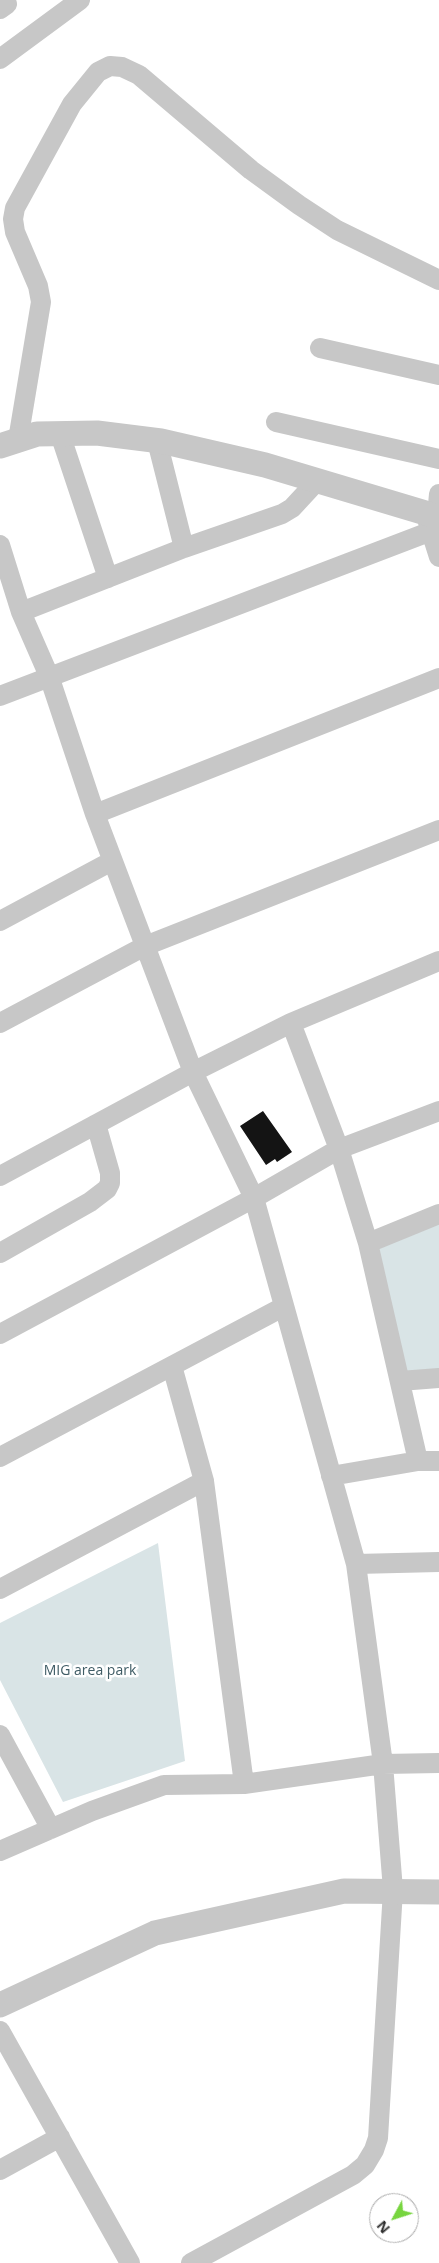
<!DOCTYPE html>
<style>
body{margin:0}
#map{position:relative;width:439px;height:2263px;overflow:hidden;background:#fff;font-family:"Open Sans",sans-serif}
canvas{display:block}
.north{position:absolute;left:369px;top:2193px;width:50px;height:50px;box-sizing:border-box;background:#fff;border:1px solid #ababab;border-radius:50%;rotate:230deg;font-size:14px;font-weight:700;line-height:20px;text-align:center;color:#2d2d2d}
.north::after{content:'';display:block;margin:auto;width:18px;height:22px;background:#77d53f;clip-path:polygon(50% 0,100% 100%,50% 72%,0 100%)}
</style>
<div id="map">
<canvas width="439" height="2263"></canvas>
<div class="north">N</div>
</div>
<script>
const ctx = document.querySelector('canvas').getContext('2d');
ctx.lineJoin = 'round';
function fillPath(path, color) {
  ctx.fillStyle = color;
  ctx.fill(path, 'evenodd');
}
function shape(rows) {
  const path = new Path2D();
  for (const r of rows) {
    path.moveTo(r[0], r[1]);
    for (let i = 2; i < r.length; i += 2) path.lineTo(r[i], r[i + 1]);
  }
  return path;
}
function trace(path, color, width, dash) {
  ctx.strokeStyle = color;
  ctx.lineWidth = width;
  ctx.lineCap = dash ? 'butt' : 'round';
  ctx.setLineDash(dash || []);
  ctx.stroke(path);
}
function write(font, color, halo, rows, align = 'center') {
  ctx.font = font + ' "Open Sans",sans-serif';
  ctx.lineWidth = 5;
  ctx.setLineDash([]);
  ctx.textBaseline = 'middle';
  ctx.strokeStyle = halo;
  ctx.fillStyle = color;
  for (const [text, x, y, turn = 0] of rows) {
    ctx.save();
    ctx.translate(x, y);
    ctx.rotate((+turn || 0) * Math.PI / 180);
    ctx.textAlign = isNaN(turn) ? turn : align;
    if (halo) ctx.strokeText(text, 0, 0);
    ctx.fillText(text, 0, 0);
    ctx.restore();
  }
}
const green = shape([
 [439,1214,439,1378,400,1381,368,1243],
 [158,1543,185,1761,63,1802,0,1680,0,1623]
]);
const building = shape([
 [263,1111,292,1152,277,1162,275,1159,266,1165,240,1126]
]);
const minor = shape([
 [0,9,7,4],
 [0,59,80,0],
 [320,348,439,375],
 [276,422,439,459],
 [60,434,108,578],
 [18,440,41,302,38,286,15,232,13,219,15,208,72,104,98,72,110,66,122,67,139,75,251,170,299,205,337,230,439,280],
 [157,441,184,548],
 [437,516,439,494],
 [427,519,439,557],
 [0,545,21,612,49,676,95,814,193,1072,254,1198,356,1564,383,1764,393,1890,378,2138,374,2150,365,2165,353,2175,191,2263],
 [21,612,184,548,282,514,292,508,317,481],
 [0,696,429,532],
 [95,814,439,678],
 [0,921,112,861],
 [0,1023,145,946,439,830],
 [291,1023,339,1149,368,1243,418,1461,439,1461],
 [0,1176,193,1072,291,1023,439,961],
 [368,1243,439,1214],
 [0,1253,90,1202,107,1189,110,1183,110,1173,96,1124],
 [0,1334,254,1198,339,1149,439,1111],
 [172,1366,204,1481,244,1784],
 [400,1381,439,1378],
 [0,1457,283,1307],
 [331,1476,418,1461],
 [356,1564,439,1562],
 [0,1589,204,1481],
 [0,1735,51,1829],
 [0,1851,92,1811,164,1785,244,1784,383,1764,439,1763],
 [0,2031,130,2263],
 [0,2170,60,2137]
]);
const tertiary = shape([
 [0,446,37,434,97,433,161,441,265,465,439,517],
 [0,2005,155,1933,344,1891,439,1892]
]);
const parkNames = [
 ["MIG area park",90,1671]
];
fillPath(green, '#d9e4e6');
fillPath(building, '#141414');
trace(minor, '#c7c7c7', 20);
trace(tertiary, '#c7c7c7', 25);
write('14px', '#3f5c65', '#fff', parkNames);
</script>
